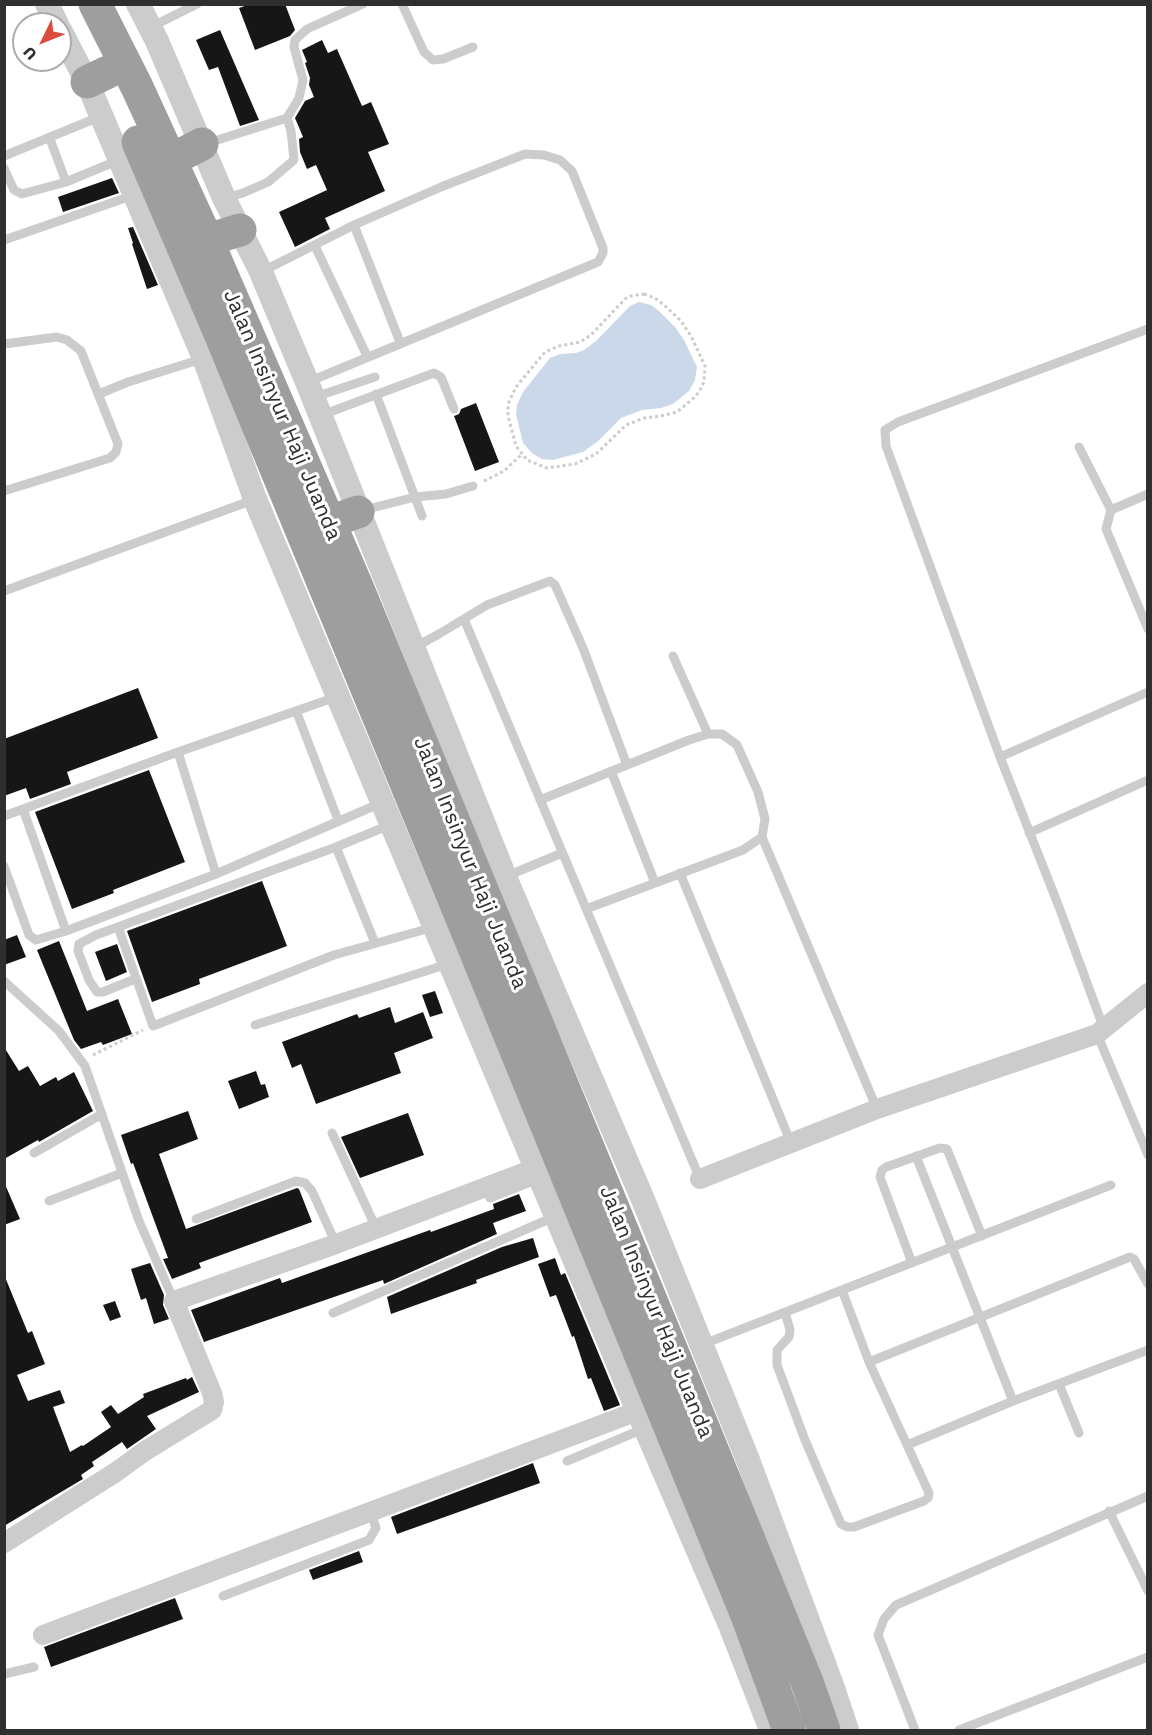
<!DOCTYPE html>
<style>
body{margin:0}
#map{position:relative;width:1152px;height:1735px;overflow:hidden;background:#fff;font-family:"Work Sans",sans-serif}
canvas{display:block}
.frame{position:absolute;inset:0;border:6px solid #2f2f2f;pointer-events:none}
.north{position:absolute;left:12px;top:12px;width:60px;height:60px;box-sizing:border-box;background:#fff;border:2px solid #acacac;border-radius:50%;rotate:227deg;font-size:16px;font-weight:700;line-height:24px;text-align:center;color:#2f2f2f}
.north::after{content:'';display:block;margin:auto;width:21px;height:27px;background:#db4d3c;clip-path:polygon(50% 0,100% 100%,50% 72%,0 100%)}
</style>
<div id="map">
<canvas width="1152" height="1735"></canvas>
<div class="frame"></div>
<div class="north">U</div>
</div>
<script>
const ctx = document.querySelector('canvas').getContext('2d');
ctx.lineJoin = 'round';
function fillPath(path, color) {
  ctx.fillStyle = color;
  ctx.fill(path, 'evenodd');
}
function shape(rows) {
  const path = new Path2D();
  for (const r of rows) {
    path.moveTo(r[0], r[1]);
    for (let i = 2; i < r.length; i += 2) path.lineTo(r[i], r[i + 1]);
  }
  return path;
}
function trace(path, color, width, dash) {
  ctx.strokeStyle = color;
  ctx.lineWidth = width;
  ctx.lineCap = dash ? 'butt' : 'round';
  ctx.setLineDash(dash || []);
  ctx.stroke(path);
}
function write(font, color, halo, rows, align = 'center') {
  ctx.font = font + ' "Work Sans",sans-serif';
  ctx.lineWidth = 6;
  ctx.setLineDash([]);
  ctx.textBaseline = 'middle';
  ctx.strokeStyle = halo;
  ctx.fillStyle = color;
  for (const [text, x, y, turn = 0] of rows) {
    ctx.save();
    ctx.translate(x, y);
    ctx.rotate((+turn || 0) * Math.PI / 180);
    ctx.textAlign = isNaN(turn) ? turn : align;
    if (halo) ctx.strokeText(text, 0, 0);
    ctx.fillText(text, 0, 0);
    ctx.restore();
  }
}
const water = shape([
 [639,302,651,305,659,311,675,327,684,340,697,367,695,380,689,391,673,404,661,408,642,410,621,418,598,441,583,452,553,460,542,459,532,453,523,443,516,414,517,405,523,392,550,358,560,354,576,353,584,350,596,341,630,306]
]);
const building = shape([
 [250,4,285,4,295,30,290,36,255,50,239,8],
 [220,30,259,120,240,126,218,67,209,70,196,40],
 [322,40,328,53,337,49,362,106,371,102,389,144,368,152,385,191,325,218,330,229,295,247,279,212,327,190,316,165,307,169,300,152,299,139,303,137,295,118,305,101,314,97,309,85,310,78,305,63,307,62,302,50],
 [112,178,119,193,63,212,58,197],
 [133,227,158,285,147,289,132,244,133,243,128,228],
 [476,403,499,462,475,471,454,416,459,414,461,409],
 [138,688,158,738,67,772,71,784,30,799,26,788,4,796,4,739],
 [149,770,185,862,113,890,114,893,72,909,35,812],
 [262,881,287,946,199,979,200,984,152,1002,127,931],
 [17,935,26,957,4,965,4,940],
 [59,941,87,1011,118,999,132,1034,103,1045,101,1042,81,1049,74,1040,37,950],
 [117,944,127,972,106,981,95,952],
 [435,991,443,1013,430,1017,422,995],
 [390,1007,395,1023,423,1012,433,1038,394,1053,401,1073,316,1104,301,1064,292,1068,282,1042,357,1014,359,1018],
 [4,1047,19,1071,28,1066,40,1086,56,1077,58,1081,74,1072,93,1111,39,1142,38,1140,4,1159],
 [256,1071,261,1085,265,1084,269,1097,239,1109,228,1081],
 [188,1111,198,1139,159,1154,186,1229,297,1188,299,1189,312,1222,199,1263,201,1268,172,1279,163,1259,168,1258,133,1163,131,1164,121,1135],
 [408,1113,424,1155,360,1178,341,1137],
 [4,1182,20,1219,4,1225],
 [519,1194,526,1211,493,1223,497,1234,384,1284,383,1280,204,1342,191,1310,280,1278,282,1283,430,1230,431,1232,494,1209,493,1204],
 [533,1238,539,1257,476,1280,477,1283,391,1314,387,1297,502,1247],
 [555,1258,561,1275,565,1273,620,1405,604,1411,591,1378,588,1379,574,1336,572,1337,556,1295,550,1297,538,1264],
 [150,1263,164,1295,163,1305,169,1319,154,1324,146,1298,141,1300,131,1269],
 [5,1277,28,1333,32,1331,45,1364,17,1375,28,1401,60,1390,65,1403,53,1407,70,1452,82,1445,83,1446,111,1427,101,1412,111,1405,118,1414,144,1397,143,1394,186,1378,187,1380,192,1377,199,1392,147,1416,156,1429,127,1449,122,1442,92,1462,94,1466,81,1475,83,1479,4,1526],
 [115,1301,121,1317,110,1321,103,1305],
 [533,1463,540,1483,397,1534,391,1517],
 [359,1551,363,1562,313,1580,309,1570],
 [175,1598,183,1619,51,1667,44,1647]
]);
const path = shape([
 [644,294,655,298,664,305,681,321,691,336,705,366,704,382,700,390,696,396,677,412,661,416,644,418,626,425,596,454,575,464,547,468,527,460,516,446,508,416,508,404,516,387,545,352,559,346,580,342,591,335,625,299,631,296,644,294],
 [484,481,504,471,521,455],
 [93,1055,143,1030]
]);
const service = shape([
 [402,4,424,52,433,60,443,59,473,47],
 [151,27,197,4],
 [50,139,66,182],
 [208,143,287,118,299,98,303,80,294,47,295,40,307,29,363,4],
 [4,156,99,117],
 [4,168,14,190,22,194,66,182,119,160],
 [225,198,243,193,268,182,294,160,291,131,287,118],
 [354,225,400,342],
 [4,240,134,195],
 [315,246,367,356],
 [263,271,354,225,441,187,525,154,544,155,560,160,572,171,603,248,603,253,598,262,308,382],
 [4,344,57,337,67,340,81,351,118,444,116,452,110,458,4,491],
 [99,394,128,382,202,359],
 [376,394,422,516],
 [315,397,375,377],
 [322,415,434,373,441,377,454,409],
 [1079,447,1111,510,1106,529,1148,629],
 [364,510,415,497,446,494,473,486],
 [1111,510,1148,494],
 [4,591,253,500],
 [464,619,700,1179],
 [415,647,439,634,487,605,550,581,555,585,583,648,627,765],
 [673,656,708,734],
 [297,713,338,820],
 [178,752,216,874],
 [1000,757,1148,692],
 [611,771,655,883],
 [540,800,689,740,708,734,722,734,737,745,758,792,765,819,762,837,877,1109],
 [23,809,66,931],
 [4,816,178,752,336,697],
 [1029,833,1148,780],
 [336,847,375,943],
 [4,866,29,935,36,940,66,931,216,874,381,803],
 [680,873,791,1143],
 [507,876,562,853],
 [586,909,743,850,762,837],
 [118,927,153,1026,334,955,434,927],
 [135,979,103,992,97,992,89,980,78,951,79,944,96,935,336,847,392,824],
 [4,981,59,1031,85,1066,139,1221,174,1301],
 [255,1025,448,964],
 [1104,1029,1059,907,1000,757,886,446,885,430,898,422,1148,329],
 [1097,1034,1148,1155],
 [332,1133,376,1228],
 [34,1153,102,1114],
 [916,1156,1013,1401],
 [490,1198,538,1179],
 [49,1201,122,1173],
 [196,1219,296,1181,305,1183,312,1191,336,1244],
 [912,1263,880,1177,882,1170,886,1167,940,1148,947,1149,982,1236],
 [785,1312,790,1330,789,1337,777,1350,777,1365,805,1440,841,1524,847,1527,854,1527,924,1501,928,1498,929,1493,869,1362,842,1290],
 [333,1313,554,1217],
 [701,1345,1111,1185],
 [869,1362,1130,1257,1134,1259,1148,1284],
 [1059,1384,1079,1433],
 [907,1445,1013,1401,1148,1350],
 [567,1461,643,1429],
 [1109,1511,1148,1591],
 [223,1596,369,1540,376,1528,370,1511],
 [4,1674,34,1667],
 [915,1730,878,1635,884,1619,896,1605,1148,1496],
 [959,1730,1148,1657]
]);
const minor = shape([
 [700,1179,877,1109,1097,1034,1148,993],
 [4,1543,116,1472,145,1451,212,1410,214,1402,212,1393,174,1301,336,1244,536,1168],
 [43,1635,638,1411]
]);
const tertiary = shape([
 [47,4,57,24],
 [138,4,157,41,224,198,261,272,307,382,505,877,644,1202,748,1460,832,1685,847,1730],
 [60,30,87,82,204,358,255,499,638,1411,730,1625,771,1730]
]);
const trunk = shape([
 [95,4,137,87,207,240,356,584,674,1356,807,1682,824,1730],
 [87,82,108,72],
 [138,142,219,331,470,938,748,1618,789,1730],
 [171,160,202,144],
 [207,240,240,230],
 [329,522,358,512]
]);
const streetNames = [
 ["Jalan Insinyur Haji Juanda",282,415,67],
 ["Jalan Insinyur Haji Juanda",470,863,68],
 ["Jalan Insinyur Haji Juanda",656,1312,68]
];
fillPath(water, '#cbd8ea');
fillPath(building, '#161616');
trace(path, '#ccc', 3, [3, 3]);
trace(service, '#ccc', 9);
trace(minor, '#ccc', 20);
trace(tertiary, '#ccc', 24);
trace(trunk, '#9e9e9e', 33);
write('21px', '#2f2f2f', '#fff', streetNames);
</script>
